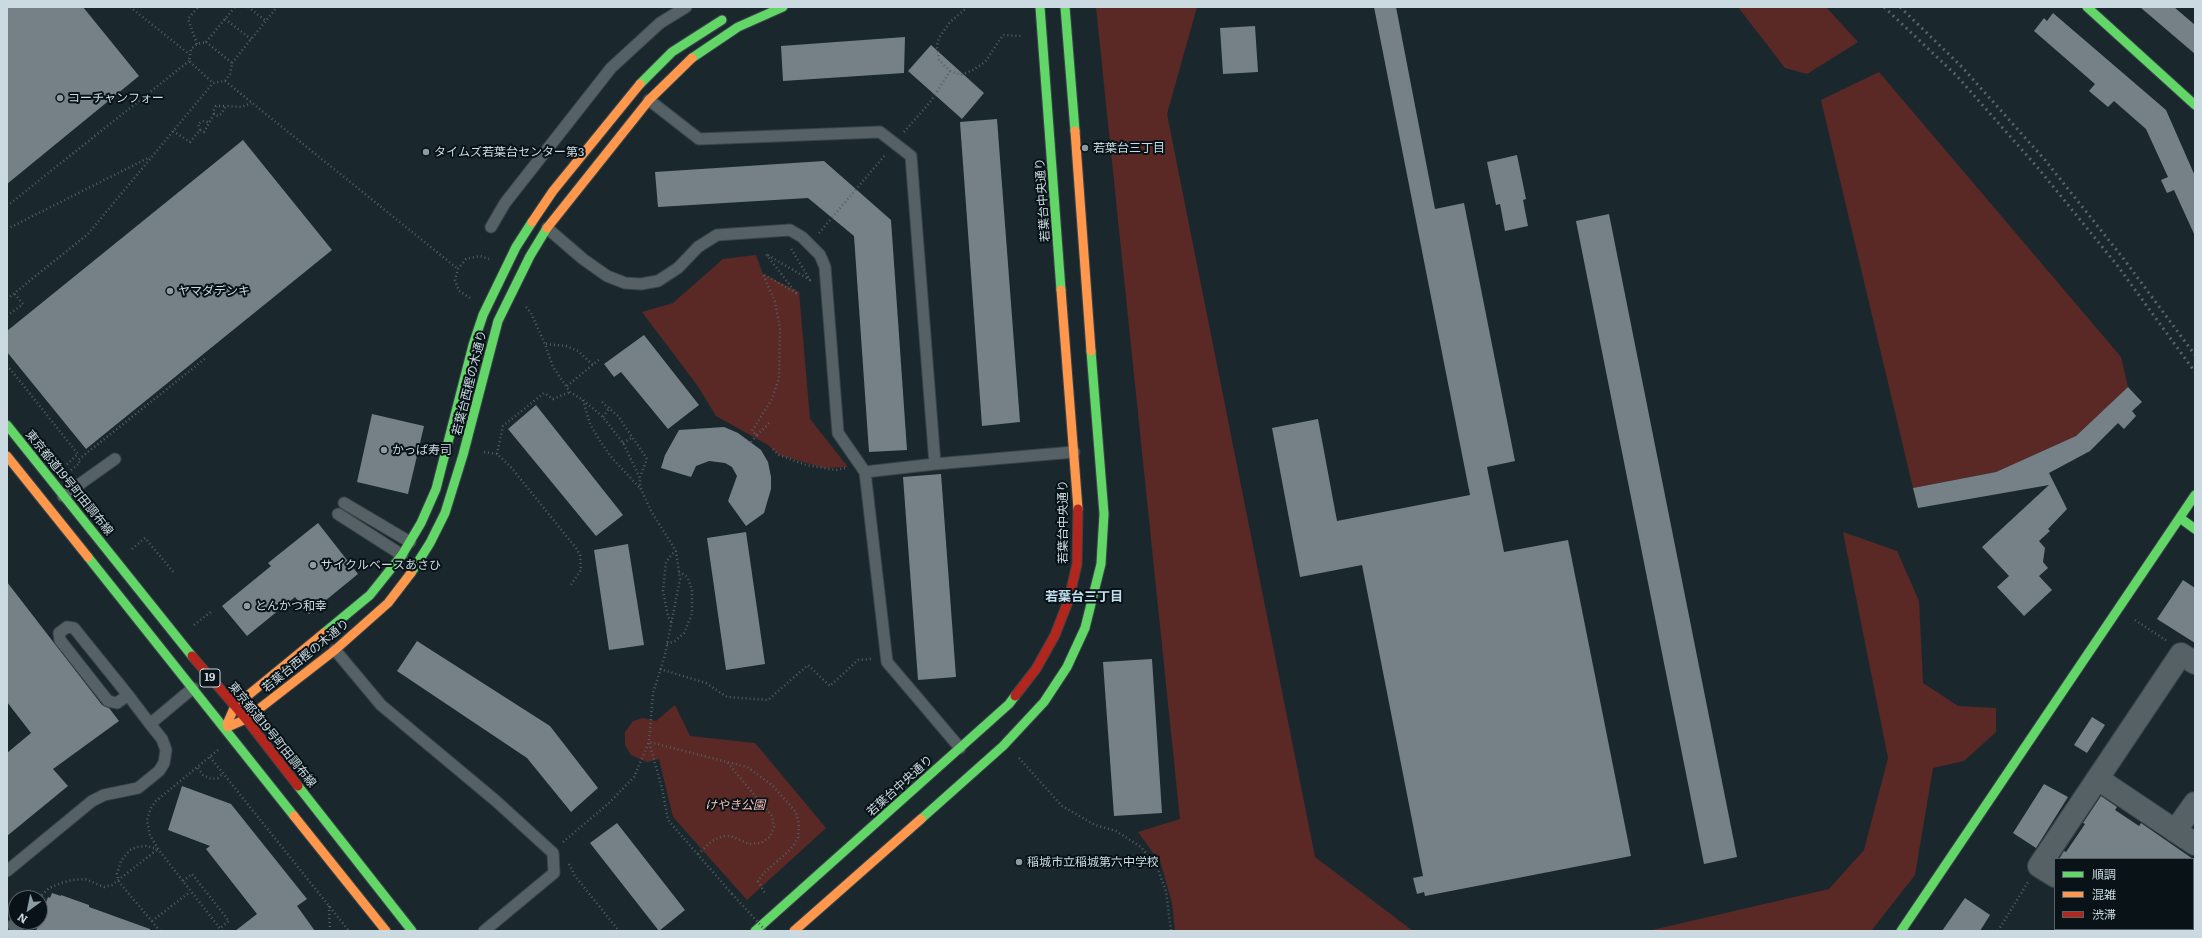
<!DOCTYPE html>
<meta charset="utf-8">
<style>
body{margin:0}
#map{position:relative;width:2202px;height:938px;overflow:hidden;background:#1a282e;font-family:Literata,"Noto Sans JP",serif}
canvas{display:block}
.frame{position:absolute;inset:0;border:8px solid #cbdae1;pointer-events:none}
.legend{position:absolute;left:2054px;top:858px;width:140px;height:72px;box-sizing:border-box;background:#081217;border:1px solid #566268;margin:0;padding:5px 7px;list-style:none;font-size:12px;color:#cbdae1}
.legend li{display:flex;align-items:center;gap:8px;height:20px}
.legend b{width:20px;border:1px solid #566268}
.north{position:absolute;left:8px;top:890px;width:40px;height:40px;box-sizing:border-box;background:#081217;border:1px solid #566268;border-radius:50%;rotate:213deg;font-size:11px;font-weight:700;line-height:16px;text-align:center;color:#cbdae1}
.north::after{content:'';display:block;margin:auto;width:14px;height:18px;background:#8d9ca2;clip-path:polygon(50% 0,100% 100%,50% 72%,0 100%)}
</style>
<div id="map">
<canvas width="2202" height="938"></canvas>
<div class="frame"></div>
<ul class="legend">
<li><b style="height:5px;background:#63d668"></b>順調</li>
<li><b style="height:5px;background:#ff974d"></b>混雑</li>
<li><b style="height:5px;background:#b3261e"></b>渋滞</li>
</ul>
<div class="north">N</div>
</div>
<script>
const ctx = document.querySelector('canvas').getContext('2d');
ctx.lineJoin = 'round';
function fillPath(path, color) {
  ctx.fillStyle = color;
  ctx.fill(path, 'evenodd');
}
function shape(rows) {
  const path = new Path2D();
  for (const r of rows) {
    path.moveTo(r[0], r[1]);
    for (let i = 2; i < r.length; i += 2) path.lineTo(r[i], r[i + 1]);
  }
  return path;
}
function trace(path, color, width, dash) {
  ctx.strokeStyle = color;
  ctx.lineWidth = width;
  ctx.lineCap = dash ? 'butt' : 'round';
  ctx.setLineDash(dash || []);
  ctx.stroke(path);
}
function write(font, color, halo, rows, align = 'center') {
  ctx.font = font + ' Literata,"Noto Sans JP",serif';
  ctx.lineWidth = 4;
  ctx.setLineDash([]);
  ctx.textBaseline = 'middle';
  ctx.strokeStyle = halo;
  ctx.fillStyle = color;
  for (const [text, x, y, turn = 0] of rows) {
    ctx.save();
    ctx.translate(x, y);
    ctx.rotate((+turn || 0) * Math.PI / 180);
    ctx.textAlign = isNaN(turn) ? turn : align;
    if (halo) ctx.strokeText(text, 0, 0);
    ctx.fillText(text, 0, 0);
    ctx.restore();
  }
}
const green = shape([
 [1096,7,1197,7,1167,114,1315,857,1413,931,1175,931,1172,903,1161,864,1138,832,1180,819],
 [1738,7,1826,7,1858,42,1807,74,1785,68],
 [1879,72,2121,357,2128,387,2076,436,1996,472,1913,488,1821,100],
 [756,255,763,274,799,292,810,419,848,467,824,468,779,455,768,445,716,416,697,385,642,312,673,303,723,259],
 [1843,532,1897,551,1919,601,1923,683,1958,706,1996,708,1996,732,1964,761,1933,768,1915,875,1871,931,1648,931,1829,889,1864,850,1888,758],
 [675,705,690,736,755,743,826,828,747,900,673,817,659,759,647,762,631,755,625,745,625,732,633,721,643,718,656,721]
]);
const building = shape([
 [7,7,83,7,139,76,7,184],
 [1374,7,1396,7,1435,209,1464,203,1515,461,1487,467,1504,552,1568,540,1631,856,1425,896,1424,892,1417,894,1413,878,1423,876,1362,565,1300,577,1272,428,1318,419,1337,521,1470,495],
 [2140,7,2174,7,2195,25,2195,54],
 [2053,13,2166,110,2195,176,2195,236,2174,190,2167,193,2161,180,2168,177,2146,129,2114,101,2108,107,2089,91,2095,84,2034,31,2044,18,2047,21],
 [1255,26,1258,72,1223,74,1220,28],
 [905,37,904,73,783,81,781,46],
 [931,45,984,93,962,119,908,71],
 [997,119,1020,422,982,426,960,122],
 [243,140,332,250,86,449,7,352,7,331],
 [1517,155,1526,199,1523,200,1528,226,1505,231,1500,204,1496,205,1487,162],
 [824,161,891,220,907,450,869,452,854,236,808,198,658,207,655,172],
 [1609,214,1737,857,1704,864,1576,221],
 [644,335,699,405,668,429,621,372,614,377,604,364],
 [2128,387,2142,402,2132,411,2136,416,2124,429,2118,423,2090,451,2049,473,2067,509,2048,529,2050,531,2039,541,2045,548,2043,562,2048,568,2039,576,2052,590,2024,616,1997,587,2009,576,1982,547,2049,485,1918,508,1913,488,1996,472,2076,436],
 [536,405,623,515,596,536,508,429],
 [372,414,424,426,408,494,357,482],
 [724,427,738,433,761,450,768,462,771,477,771,489,764,513,746,526,728,501,737,476,732,467,725,463,709,461,696,466,691,477,661,468,665,455,679,430],
 [941,474,956,677,918,680,903,477],
 [318,523,358,574,309,614,295,597,247,636,222,606,271,566,268,563],
 [746,532,765,664,726,670,707,538],
 [628,544,644,645,609,650,594,550],
 [2183,580,2195,588,2195,643,2157,619],
 [7,582,102,705,109,708,119,721,53,769,68,786,7,836,7,753,31,733,7,702],
 [417,641,550,726,598,788,571,812,527,758,397,671],
 [1152,659,1162,813,1114,816,1103,662],
 [2092,717,2105,725,2087,753,2074,745],
 [2044,784,2068,797,2036,848,2013,833],
 [182,786,231,804,307,899,297,906,315,931,235,931,257,914,206,849,210,846,168,830],
 [2101,796,2117,807,2115,810,2139,826,2141,823,2193,859,2059,859,2064,851,2066,852,2085,824,2083,823],
 [617,823,685,910,659,931,590,843],
 [52,893,61,896,61,895,89,905,89,907,150,929,150,931,36,931,48,897,50,898],
 [1965,898,1990,915,1980,931,1942,931]
]);
const path = shape([
 [130,7,189,54],
 [248,7,266,21],
 [225,19,251,39],
 [206,42,232,63,230,74,225,81,213,83,189,61,191,49,197,44,206,42],
 [206,42,235,7],
 [197,44,188,19,198,7],
 [232,63,277,7],
 [950,71,961,75,973,70,985,62,1003,35,1021,36],
 [225,81,458,269],
 [214,114,213,111,216,106,226,106],
 [200,130,198,124,202,121,208,122],
 [173,131,190,142,200,130,204,132,214,114,218,116,221,114,226,106,242,107,251,103],
 [904,132,931,101,950,71,939,60,937,46,939,38,950,22,964,10,964,7],
 [7,206,189,61],
 [7,229,150,157],
 [819,233,886,154],
 [470,298,459,291,455,280,458,269,466,259,480,256,489,259],
 [7,299,88,234,213,83],
 [526,307,531,313,545,344,553,367,570,392,583,400,603,417,623,443,640,478,640,487,651,511,676,551,680,579,665,655,653,693,649,742,662,788,668,820,732,894],
 [7,316,23,304,14,293],
 [546,344,566,346,578,351,593,365],
 [7,365,78,454,65,466],
 [567,386,601,358],
 [583,400,590,424,600,441,612,458,639,487],
 [602,402,618,416,647,459,640,477],
 [603,417,610,407],
 [757,435,769,423],
 [751,442,757,435,752,431,772,399,779,378,780,328,775,302,763,274,796,293,766,254,810,280,790,247],
 [623,443,633,437],
 [773,449,779,455,806,465,836,470,845,468],
 [484,452,497,454,510,466,576,548,580,555,581,570,570,586],
 [497,454,503,426,544,393,553,399,570,392],
 [71,470,80,463,78,460,207,357],
 [132,549,145,538,175,574],
 [2135,620,2167,641],
 [671,622,668,616,663,591,666,562,672,554,676,551],
 [194,625,212,611],
 [667,644,675,641,684,633,692,614,692,590,688,578,685,575,679,572],
 [660,669,706,683,727,697,768,700,808,665,830,686,858,660,871,659],
 [218,750,156,801,151,808,147,820,150,835,158,849,222,931],
 [210,757,349,931],
 [1019,758,1062,806,1095,825,1116,831,1141,847,1157,867,1166,891,1171,931],
 [198,768,203,775,211,779,218,778,223,773],
 [563,842,609,803,634,777,649,742,747,767,772,785,796,812,799,825,798,838,790,850,764,873,758,881,766,895],
 [158,849,146,846,137,847,130,850,121,861,117,874,119,882,160,931],
 [698,854,712,841,723,836,731,836,749,844,761,843,770,837,774,827,772,816,727,762],
 [569,864,575,876,619,931],
 [183,881,192,874,229,921,220,928],
 [39,898,49,888,61,883,72,880,85,879,104,887,112,885,158,849],
 [329,906,330,931],
 [152,921,190,892],
 [1998,931,2028,882]
]);
const lane = shape([
 [649,100,699,139,880,132,911,156,935,464],
 [491,227,505,203,611,68,660,23,686,7],
 [547,228,583,259,607,276,625,283,641,284,658,281,678,268,698,247,717,235,790,230,802,237,820,255,825,267,838,433,865,472,887,662,960,748],
 [865,472,935,464,1074,452],
 [63,496,115,459],
 [344,503,410,542],
 [338,514,402,555],
 [335,650,381,705,496,801,553,853,554,873,484,931],
 [128,695,117,703,108,701,60,640,59,633,67,627,74,628,128,695,150,724],
 [7,871,92,801,104,795,138,788,159,771,164,763,166,750,162,739,150,724,193,688],
 [13,925,18,931]
]);
const street = shape([
 [2098,779,2195,844],
 [2175,831,2195,803],
 [2055,876,2039,866,2181,654,2195,663],
 [2138,929,2141,931]
]);
const fast = shape([
 [1040,7,1061,290],
 [1065,7,1075,131],
 [2087,7,2195,105],
 [692,58,738,27,783,7],
 [640,84,672,52,722,20],
 [7,425,192,656],
 [2180,518,2195,529],
 [88,557,294,816],
 [411,573,430,543,445,513,463,455,498,321,530,256,547,228],
 [324,633,370,595,402,555,421,523,436,489,473,345,483,315,516,247,532,222],
 [298,786,412,931],
 [921,819,1003,746,1044,702,1067,667,1085,628,1101,564,1104,514,1091,351],
 [755,931,1009,704,1015,696],
 [1901,931,2195,495]
]);
const slow = shape([
 [1075,131,1091,351],
 [532,222,553,191,640,84],
 [547,228,649,100,692,58],
 [1061,290,1078,509],
 [7,456,88,557],
 [227,724,235,706,324,633],
 [228,727,246,719,335,650,388,603,411,573],
 [294,816,386,931],
 [794,931,921,819]
]);
const jam = shape([
 [192,656,246,719,298,786],
 [1015,696,1036,669,1055,635,1069,599,1077,564,1078,509]
]);
const rail = shape([
 [1884,7,1956,75,2038,168,2117,265,2195,372],
 [1900,7,1962,67,2045,160,2123,258,2195,355]
]);
const pathBridge = shape([
 [732,894,766,931]
]);
const markers = [
 [60,98,4,"#8d9ca2"],
 [1085,148,4,"#8d9ca2"],
 [426,152,4,"#8d9ca2"],
 [170,291,4,"#8d9ca2"],
 [384,450,4,"#8d9ca2"],
 [313,565,4,"#8d9ca2"],
 [247,606,4,"#8d9ca2"],
 [1019,862,4,"#8d9ca2"]
];
const shields = [
 [210,678,20]
];
const shieldNames = [
 ["19",210,678]
];
const poiNames = [
 ["コーチャンフォー",68,98],
 ["若葉台三丁目",1093,148],
 ["タイムズ若葉台センター第3",434,152],
 ["ヤマダデンキ",178,291],
 ["かっぱ寿司",392,450],
 ["サイクルベースあさひ",321,565],
 ["とんかつ和幸",255,606],
 ["稲城市立稲城第六中学校",1027,862]
];
const streetNames = [
 ["若葉台中央通り",1043,200,-94],
 ["若葉台西樫の木通り",470,383,-76],
 ["東京都道19号町田調布線",69,483,51],
 ["若葉台中央通り",1063,522,-90],
 ["若葉台西樫の木通り",306,656,-39],
 ["東京都道19号町田調布線",272,735,51],
 ["若葉台中央通り",900,786,-42]
];
const parkNames = [
 ["けやき公園",735,805]
];
const neighbourhoodNames = [
 ["若葉台三丁目",1084,597]
];
fillPath(green, '#5a2926');
fillPath(building, '#758187');
trace(lane, '#3a454a', 13);
trace(street, '#3a454a', 24);
trace(fast, '#3a454a', 11);
trace(slow, '#3a454a', 11);
trace(jam, '#3a454a', 11);
trace(path, '#555e63', 2.5, [1, 3]);
trace(lane, '#566165', 11);
trace(street, '#566165', 22);
trace(fast, '#63d668', 9);
trace(slow, '#ff974d', 9);
trace(jam, '#b3261e', 9);
trace(rail, '#586367', 3, [2, 4]);
trace(pathBridge, '#555e63', 2.5, [1, 3]);
for (const [x, y, r, color] of markers) {
  const dot = new Path2D();
  dot.arc(x, y, r, 0, 2 * Math.PI);
  ctx.fillStyle = color;
  ctx.fill(dot);
  trace(dot, '#081217', 1.5);
}
for (const [x, y, w] of shields) {
  const box = new Path2D();
  box.roundRect(x - w / 2, y - 9, w, 18, 3);
  ctx.fillStyle = '#081217';
  ctx.fill(box);
  trace(box, '#cbdae1', 1);
}
write('bold 11px', '#cbdae1', null, shieldNames);
write('12px', '#cbdae1', '#081217', poiNames, 'left');
write('12px', '#cbdae1', '#081217', streetNames);
write('italic 12px', '#fec1ba', '#081217', parkNames);
write('bold 13px', '#c1dfee', '#081217', neighbourhoodNames);
</script>
